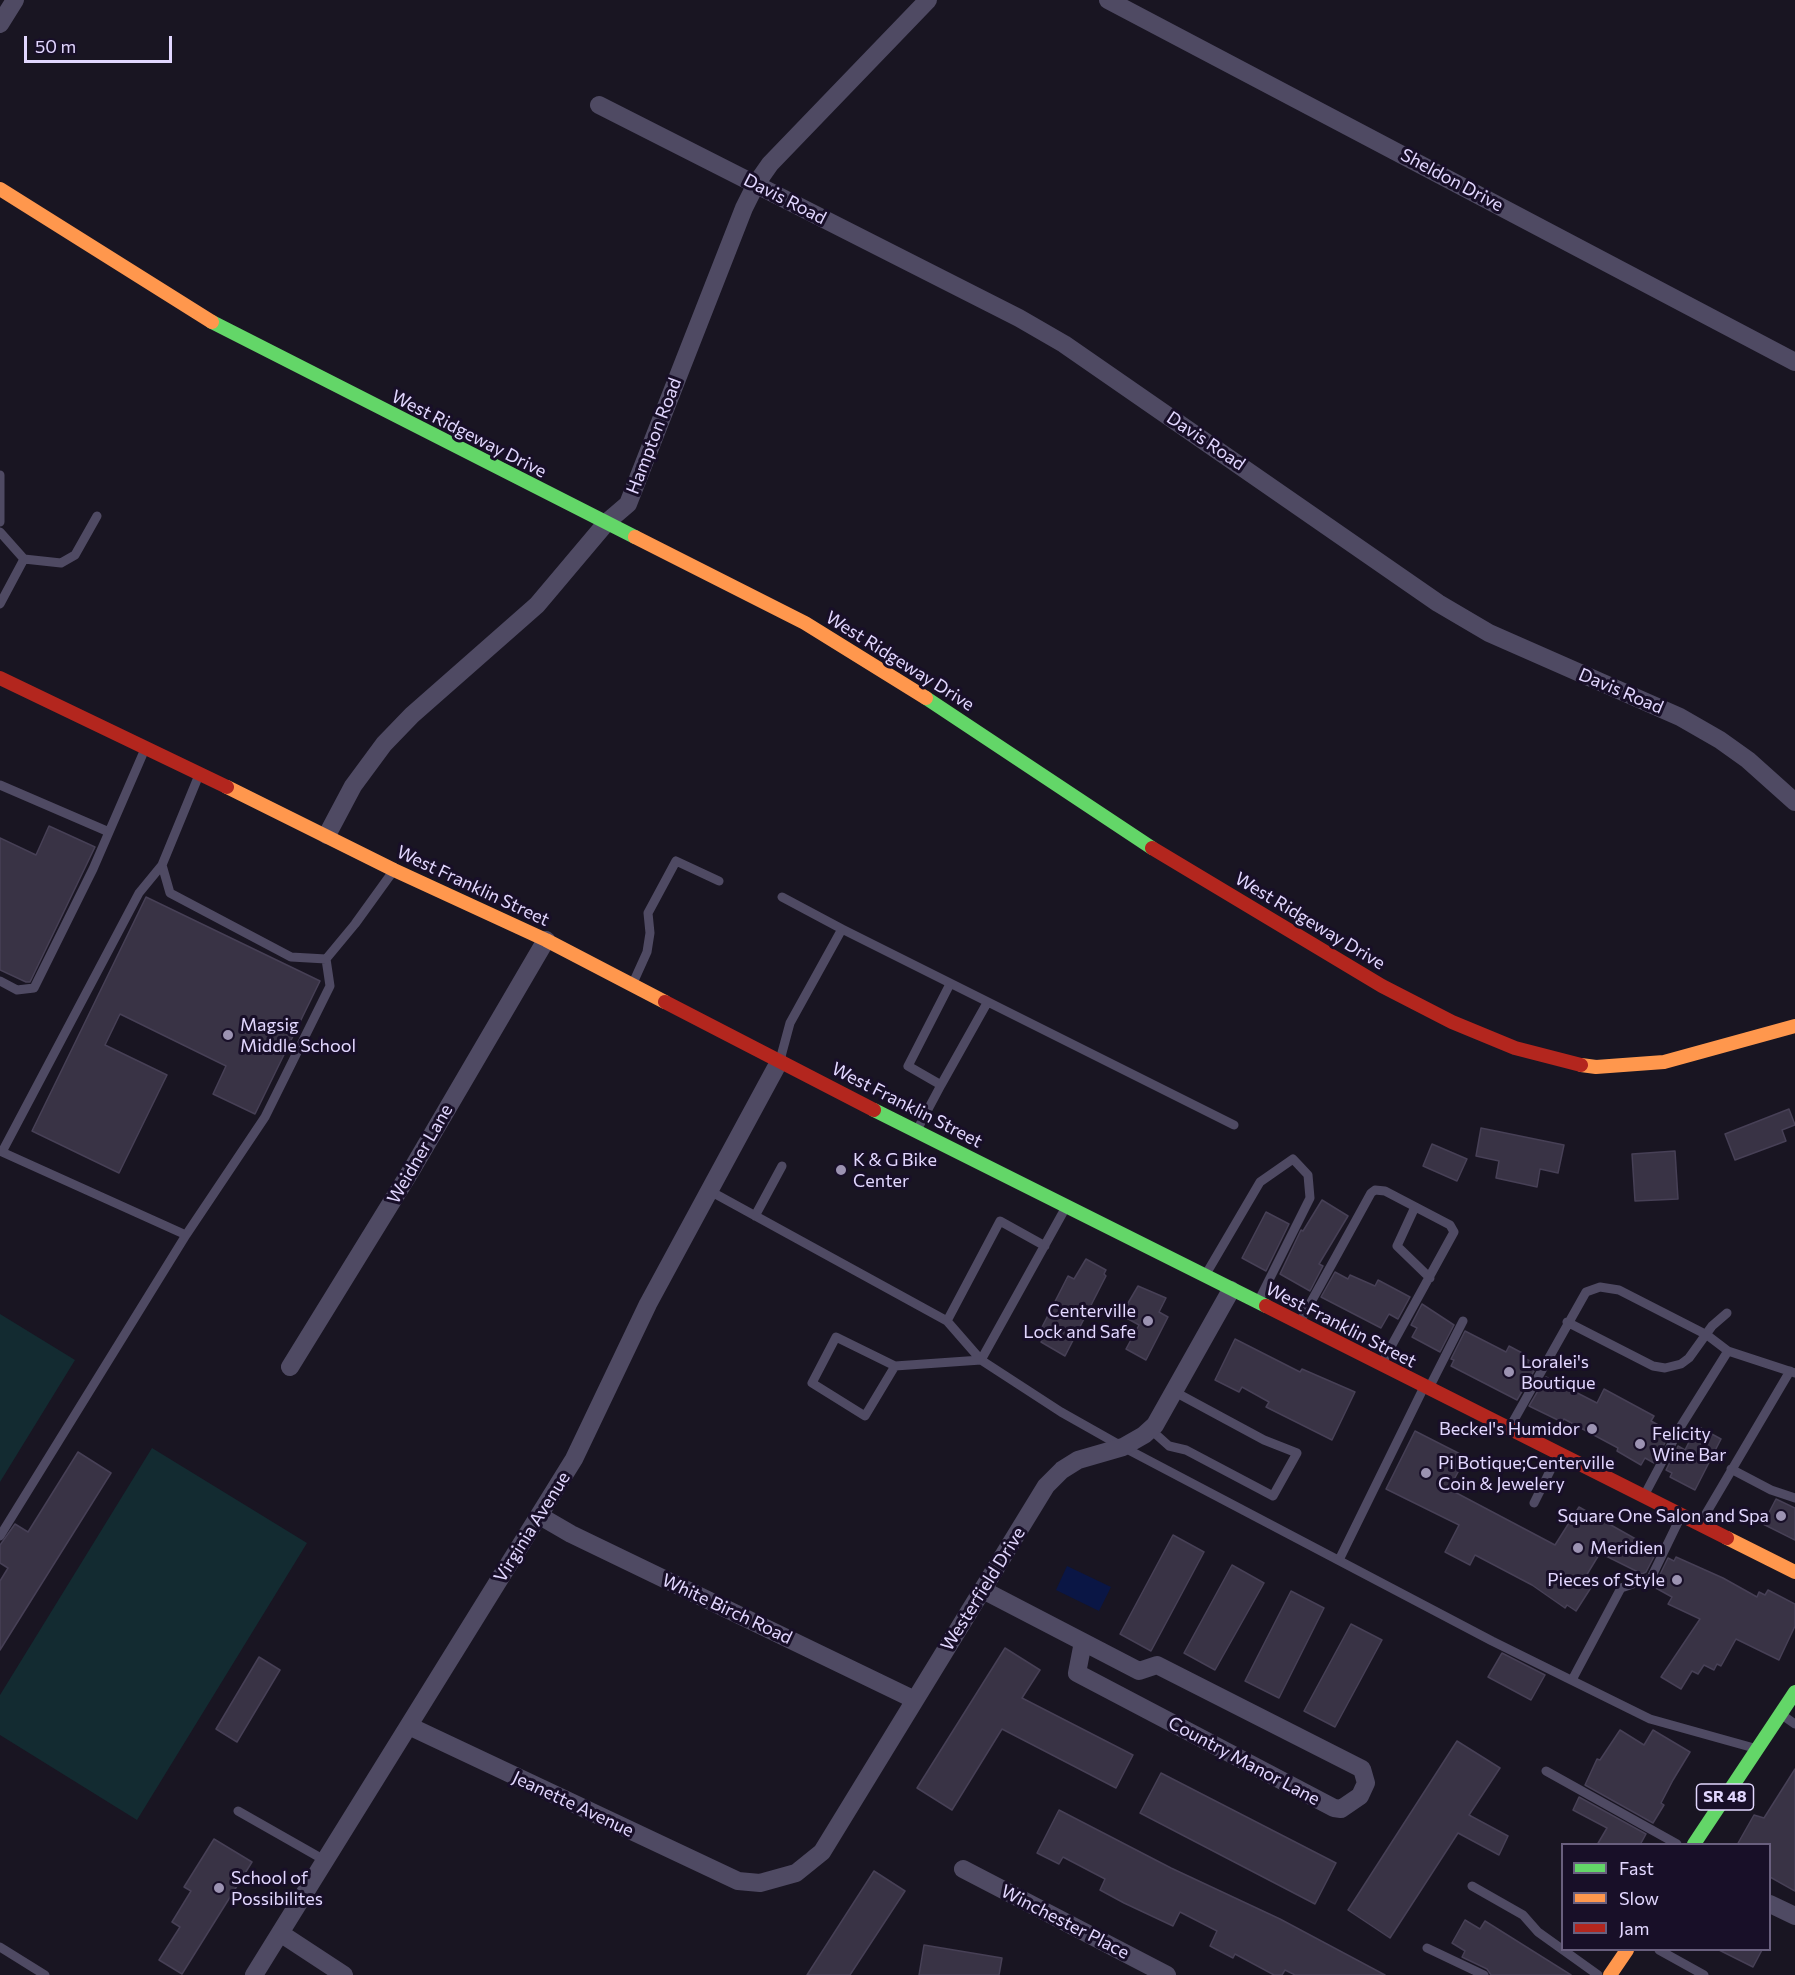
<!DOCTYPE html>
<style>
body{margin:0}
#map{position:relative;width:1795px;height:1975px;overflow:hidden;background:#191522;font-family:Commissioner,sans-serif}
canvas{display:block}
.legend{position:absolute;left:1561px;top:1843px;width:210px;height:108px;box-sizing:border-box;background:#180f28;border:2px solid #695f7e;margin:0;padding:8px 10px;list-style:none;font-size:18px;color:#e2d7ff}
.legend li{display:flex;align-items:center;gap:12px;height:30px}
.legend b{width:30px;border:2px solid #695f7e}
.scale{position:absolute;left:24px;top:36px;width:148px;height:27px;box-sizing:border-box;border:3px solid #e2d7ff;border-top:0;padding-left:8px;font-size:18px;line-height:21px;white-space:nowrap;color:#e2d7ff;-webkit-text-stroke:4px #180f28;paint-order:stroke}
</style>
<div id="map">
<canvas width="1795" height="1975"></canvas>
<ul class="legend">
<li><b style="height:8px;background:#63d668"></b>Fast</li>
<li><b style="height:8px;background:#ff974d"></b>Slow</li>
<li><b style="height:8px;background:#b3261e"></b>Jam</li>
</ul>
<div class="scale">50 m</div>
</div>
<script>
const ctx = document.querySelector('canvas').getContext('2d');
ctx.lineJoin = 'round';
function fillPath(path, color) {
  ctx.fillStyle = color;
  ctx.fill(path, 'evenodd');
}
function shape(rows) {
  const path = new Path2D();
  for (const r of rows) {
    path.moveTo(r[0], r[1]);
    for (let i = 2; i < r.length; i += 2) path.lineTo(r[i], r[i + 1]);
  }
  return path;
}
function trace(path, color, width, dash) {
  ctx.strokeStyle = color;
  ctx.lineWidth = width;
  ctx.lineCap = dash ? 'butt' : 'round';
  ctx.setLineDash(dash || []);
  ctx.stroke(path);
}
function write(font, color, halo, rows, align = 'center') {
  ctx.font = font + ' Commissioner,sans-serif';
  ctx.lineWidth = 6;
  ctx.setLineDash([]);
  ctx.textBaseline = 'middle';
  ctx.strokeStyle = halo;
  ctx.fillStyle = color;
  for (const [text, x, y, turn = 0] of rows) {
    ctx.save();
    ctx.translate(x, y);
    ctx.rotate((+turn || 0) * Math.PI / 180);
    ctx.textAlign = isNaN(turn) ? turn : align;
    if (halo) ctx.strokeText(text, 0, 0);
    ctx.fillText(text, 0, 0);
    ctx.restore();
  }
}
const green = shape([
 [0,1314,75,1360,0,1482],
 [152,1448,307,1543,137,1820,0,1735,0,1695]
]);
const water = shape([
 [1067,1566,1111,1587,1099,1611,1056,1590]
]);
const building = shape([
 [49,826,95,847,30,982,26,982,0,970,0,838,36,855,49,826],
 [146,897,320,981,255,1114,213,1094,226,1066,120,1014,105,1045,167,1075,119,1173,32,1131,146,897],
 [1789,1109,1795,1125,1782,1130,1786,1141,1735,1160,1725,1134,1789,1109],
 [1481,1128,1564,1145,1558,1173,1540,1169,1537,1187,1496,1178,1499,1161,1476,1156,1481,1128],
 [1432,1144,1467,1159,1457,1181,1423,1166,1432,1144],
 [1675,1151,1678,1199,1635,1201,1632,1154,1675,1151],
 [1322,1200,1348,1216,1319,1264,1323,1266,1310,1291,1280,1274,1301,1230,1303,1231,1322,1200],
 [1266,1212,1289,1224,1266,1271,1242,1258,1266,1212],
 [1086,1259,1106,1270,1104,1274,1106,1276,1065,1356,1041,1342,1047,1330,1042,1327,1068,1276,1074,1279,1086,1259],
 [1335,1272,1348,1279,1350,1275,1375,1286,1378,1280,1410,1297,1398,1319,1389,1314,1381,1328,1321,1297,1335,1272],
 [1138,1286,1166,1298,1159,1312,1168,1317,1146,1360,1126,1349,1139,1325,1121,1315,1138,1286],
 [1422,1304,1454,1325,1440,1352,1412,1337,1417,1328,1411,1325,1422,1304],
 [1465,1331,1506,1352,1509,1346,1526,1355,1524,1358,1532,1362,1528,1368,1534,1371,1517,1400,1451,1366,1454,1360,1451,1359,1465,1331],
 [1235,1339,1300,1372,1302,1369,1355,1392,1332,1440,1266,1407,1269,1402,1242,1387,1239,1392,1215,1380,1235,1339],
 [1546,1377,1597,1403,1604,1389,1654,1416,1651,1421,1662,1427,1658,1433,1667,1439,1654,1463,1645,1458,1641,1465,1617,1451,1618,1448,1564,1419,1562,1422,1529,1406,1546,1377],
 [1697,1426,1721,1439,1695,1490,1670,1477,1672,1473,1666,1470,1678,1446,1685,1450,1697,1426],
 [1415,1431,1466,1457,1449,1489,1555,1545,1579,1507,1657,1551,1646,1572,1642,1574,1600,1553,1583,1581,1592,1586,1576,1611,1567,1605,1565,1608,1532,1585,1475,1555,1470,1565,1445,1552,1459,1525,1386,1489,1415,1431],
 [78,1452,111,1473,0,1650,0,1581,8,1568,0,1563,0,1545,15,1524,28,1532,78,1452],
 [1776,1499,1795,1508,1795,1540,1763,1524,1776,1499],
 [1173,1535,1204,1552,1151,1651,1120,1634,1173,1535],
 [1676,1557,1723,1578,1757,1597,1759,1592,1765,1595,1768,1590,1795,1604,1795,1626,1779,1660,1736,1639,1721,1666,1717,1664,1714,1670,1704,1665,1698,1674,1692,1671,1681,1689,1661,1677,1700,1619,1668,1604,1672,1597,1654,1587,1668,1558,1674,1561,1676,1557],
 [1232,1565,1264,1583,1215,1670,1184,1653,1232,1565],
 [1291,1591,1324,1608,1279,1698,1245,1681,1291,1591],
 [1351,1624,1382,1640,1335,1727,1304,1711,1351,1624],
 [1005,1648,1040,1670,1022,1698,1133,1755,1116,1788,1002,1729,952,1810,917,1788,1005,1648],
 [1502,1653,1545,1675,1531,1700,1488,1677,1502,1653],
 [259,1657,280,1670,237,1742,216,1729,259,1657],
 [1620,1730,1644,1745,1653,1730,1690,1752,1673,1780,1661,1803,1664,1805,1653,1823,1585,1785,1597,1759,1600,1760,1620,1730],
 [1457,1741,1500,1768,1469,1815,1508,1836,1499,1855,1458,1833,1390,1938,1348,1910,1457,1741],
 [1795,1769,1795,1891,1770,1877,1770,1845,1737,1845,1754,1815,1764,1818,1795,1769],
 [1161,1773,1336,1863,1315,1904,1140,1813,1161,1773],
 [1579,1797,1646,1834,1640,1845,1597,1845,1607,1828,1573,1810,1579,1797],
 [1059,1810,1171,1868,1280,1919,1385,1975,1295,1975,1285,1970,1282,1975,1274,1975,1235,1954,1233,1958,1210,1946,1217,1931,1180,1912,1173,1926,1124,1903,1100,1890,1105,1879,1063,1857,1059,1864,1037,1853,1059,1810],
 [214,1839,252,1862,182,1974,159,1960,180,1927,172,1922,191,1891,184,1887,214,1839],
 [874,1871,905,1891,850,1975,807,1975,874,1871],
 [1465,1920,1480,1929,1485,1921,1571,1975,1491,1975,1487,1969,1462,1957,1465,1951,1452,1943,1465,1920],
 [924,1945,1002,1958,999,1975,919,1975,924,1945],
 [1719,1950,1762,1950,1753,1967,1719,1950]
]);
const lane = shape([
 [0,475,0,522],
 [0,532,24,559],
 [0,604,24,559,61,563,75,555,97,516],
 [199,775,162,865,170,893,291,957,326,959,355,924,394,870],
 [0,785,109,832],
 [162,865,139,893,2,1152,186,1235],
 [842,929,1234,1125],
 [0,981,17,990,34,988,93,869,145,749],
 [633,983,647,952,650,933,648,913,676,861,719,881],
 [950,984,908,1066,941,1085,987,1003],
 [780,1060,790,1023,842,929,782,897],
 [917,1130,941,1085],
 [710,1191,947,1321,1000,1221,1045,1246],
 [1066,1207,981,1360,1061,1412,1123,1447,1492,1641,1650,1719,1754,1748],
 [1415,1207,1397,1246,1430,1278],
 [755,1216,782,1166],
 [1206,1274,1260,1182,1293,1159,1308,1175,1310,1198,1259,1300],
 [947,1321,981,1360],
 [1300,1322,1371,1193,1375,1190,1385,1191,1450,1225,1454,1232,1382,1363],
 [1567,1322,1653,1366,1665,1368,1681,1364,1689,1358,1712,1326,1727,1313],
 [895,1366,865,1416,812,1383,836,1337,895,1366,981,1360],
 [1430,1386,1463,1321],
 [1510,1427,1586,1292,1600,1287,1619,1290,1707,1335,1728,1351,1795,1373],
 [1150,1429,1169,1446,1186,1450,1273,1496,1297,1453,1264,1440,1175,1392],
 [1731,1469,1771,1490,1795,1498],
 [1645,1494,1681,1426,1728,1351],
 [1534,1503,1558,1455],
 [1701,1522,1790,1371],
 [0,1536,186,1235,265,1117,330,986,326,959],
 [1339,1560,1424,1387],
 [1572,1680,1621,1588,1651,1578,1681,1516],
 [1782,1715,1795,1724],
 [1546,1771,1677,1844],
 [238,1811,326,1861],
 [1472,1886,1523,1915,1538,1932,1598,1975],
 [0,1947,45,1975],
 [1427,1948,1484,1975],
 [1659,1950,1704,1975]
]);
const street = shape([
 [1108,0,1795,362],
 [0,24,15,0],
 [599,105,1019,318,1064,344,1438,603,1489,633,1680,717,1720,740,1748,760,1795,802],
 [327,835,353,786,384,744,412,715,537,605,607,522,628,504,744,208,756,184,770,164,928,0],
 [290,1367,412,1169,546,940],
 [540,1516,571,1534,915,1700],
 [983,1590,1139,1671,1157,1665,1362,1769,1366,1783,1360,1796,1341,1809,1334,1808,1077,1673,1083,1642],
 [409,1726,738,1881,760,1883,796,1873,822,1852,1046,1486,1062,1470,1078,1460,1123,1447,1144,1435,1155,1425,1231,1290],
 [963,1869,1167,1975],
 [1770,1904,1795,1916],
 [280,1933,344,1975],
 [254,1975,574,1459,648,1304,779,1062]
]);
const fast = shape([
 [212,322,635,537],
 [926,698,1152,848],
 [874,1110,1266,1306],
 [1694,1844,1795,1692]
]);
const slow = shape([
 [0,189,212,322],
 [635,537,805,623,926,698],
 [227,787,394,870,546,940,665,1002],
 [1581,1065,1596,1067,1664,1062,1795,1026],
 [1727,1538,1795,1572],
 [1610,1975,1627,1950]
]);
const jam = shape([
 [0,678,227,787],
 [1152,848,1382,986,1452,1022,1515,1048,1581,1065],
 [665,1002,874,1110],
 [1266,1306,1727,1538]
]);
const markers = [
 [228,1035,6,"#9c93b2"],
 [841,1170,6,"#9c93b2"],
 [1148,1321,6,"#9c93b2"],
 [1509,1372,6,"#9c93b2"],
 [1592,1429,6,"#9c93b2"],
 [1640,1444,6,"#9c93b2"],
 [1426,1473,6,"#9c93b2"],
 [1781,1516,6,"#9c93b2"],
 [1578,1548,6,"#9c93b2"],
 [1677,1580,6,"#9c93b2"],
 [219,1888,6,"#9c93b2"]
];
const shields = [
 [1725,1797,57]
];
const shieldNames = [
 ["SR 48",1725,1797]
];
const streetNames = [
 ["Sheldon Drive",1452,180,28],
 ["Davis Road",785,199,27],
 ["West Ridgeway Drive",469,434,27],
 ["Hampton Road",654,436,-69],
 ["Davis Road",1206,441,34],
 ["West Ridgeway Drive",900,661,32],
 ["Davis Road",1621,691,23],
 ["West Franklin Street",473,886,25],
 ["West Ridgeway Drive",1310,921,31],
 ["West Franklin Street",907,1105,27],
 ["Weidner Lane",420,1154,-60],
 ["West Franklin Street",1341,1325,27],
 ["Virginia Avenue",532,1527,-58],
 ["Westerfield Drive",983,1589,-58],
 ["White Birch Road",727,1609,25],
 ["Country Manor Lane",1244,1761,28],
 ["Jeanette Avenue",573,1804,25],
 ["Winchester Place",1065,1922,27]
];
const poiNames = [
 ["Magsig",240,1025],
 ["Middle School",240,1046],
 ["K & G Bike",853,1160],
 ["Center",853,1181],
 ["Centerville",1136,1311,"right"],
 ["Lock and Safe",1136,1332,"right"],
 ["Loralei's",1521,1362],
 ["Boutique",1521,1383],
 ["Beckel's Humidor",1580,1429,"right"],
 ["Felicity",1652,1434],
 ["Wine Bar",1652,1455],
 ["Pi Botique;Centerville",1438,1463],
 ["Coin & Jewelery",1438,1484],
 ["Square One Salon and Spa",1769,1516,"right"],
 ["Meridien",1590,1548],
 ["Pieces of Style",1665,1580,"right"],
 ["School of",231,1878],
 ["Possibilites",231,1899]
];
fillPath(green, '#132b31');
fillPath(water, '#0a1645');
fillPath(building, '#393345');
trace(building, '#474056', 1.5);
trace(lane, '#4f4a63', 9);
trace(street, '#4f4a63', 18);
trace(fast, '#63d668', 14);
trace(slow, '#ff974d', 14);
trace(jam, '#b3261e', 14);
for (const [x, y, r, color] of markers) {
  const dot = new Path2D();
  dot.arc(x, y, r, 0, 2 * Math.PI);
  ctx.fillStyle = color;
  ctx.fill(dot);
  trace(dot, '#180f28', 2);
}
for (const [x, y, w] of shields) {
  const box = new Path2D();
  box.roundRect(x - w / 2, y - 13, w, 26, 4.5);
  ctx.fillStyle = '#180f28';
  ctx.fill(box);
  trace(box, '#e2d7ff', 1.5);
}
write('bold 16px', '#e2d7ff', null, shieldNames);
write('18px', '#e2d7ff', '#180f28', streetNames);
write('18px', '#e2d7ff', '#180f28', poiNames, 'left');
</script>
